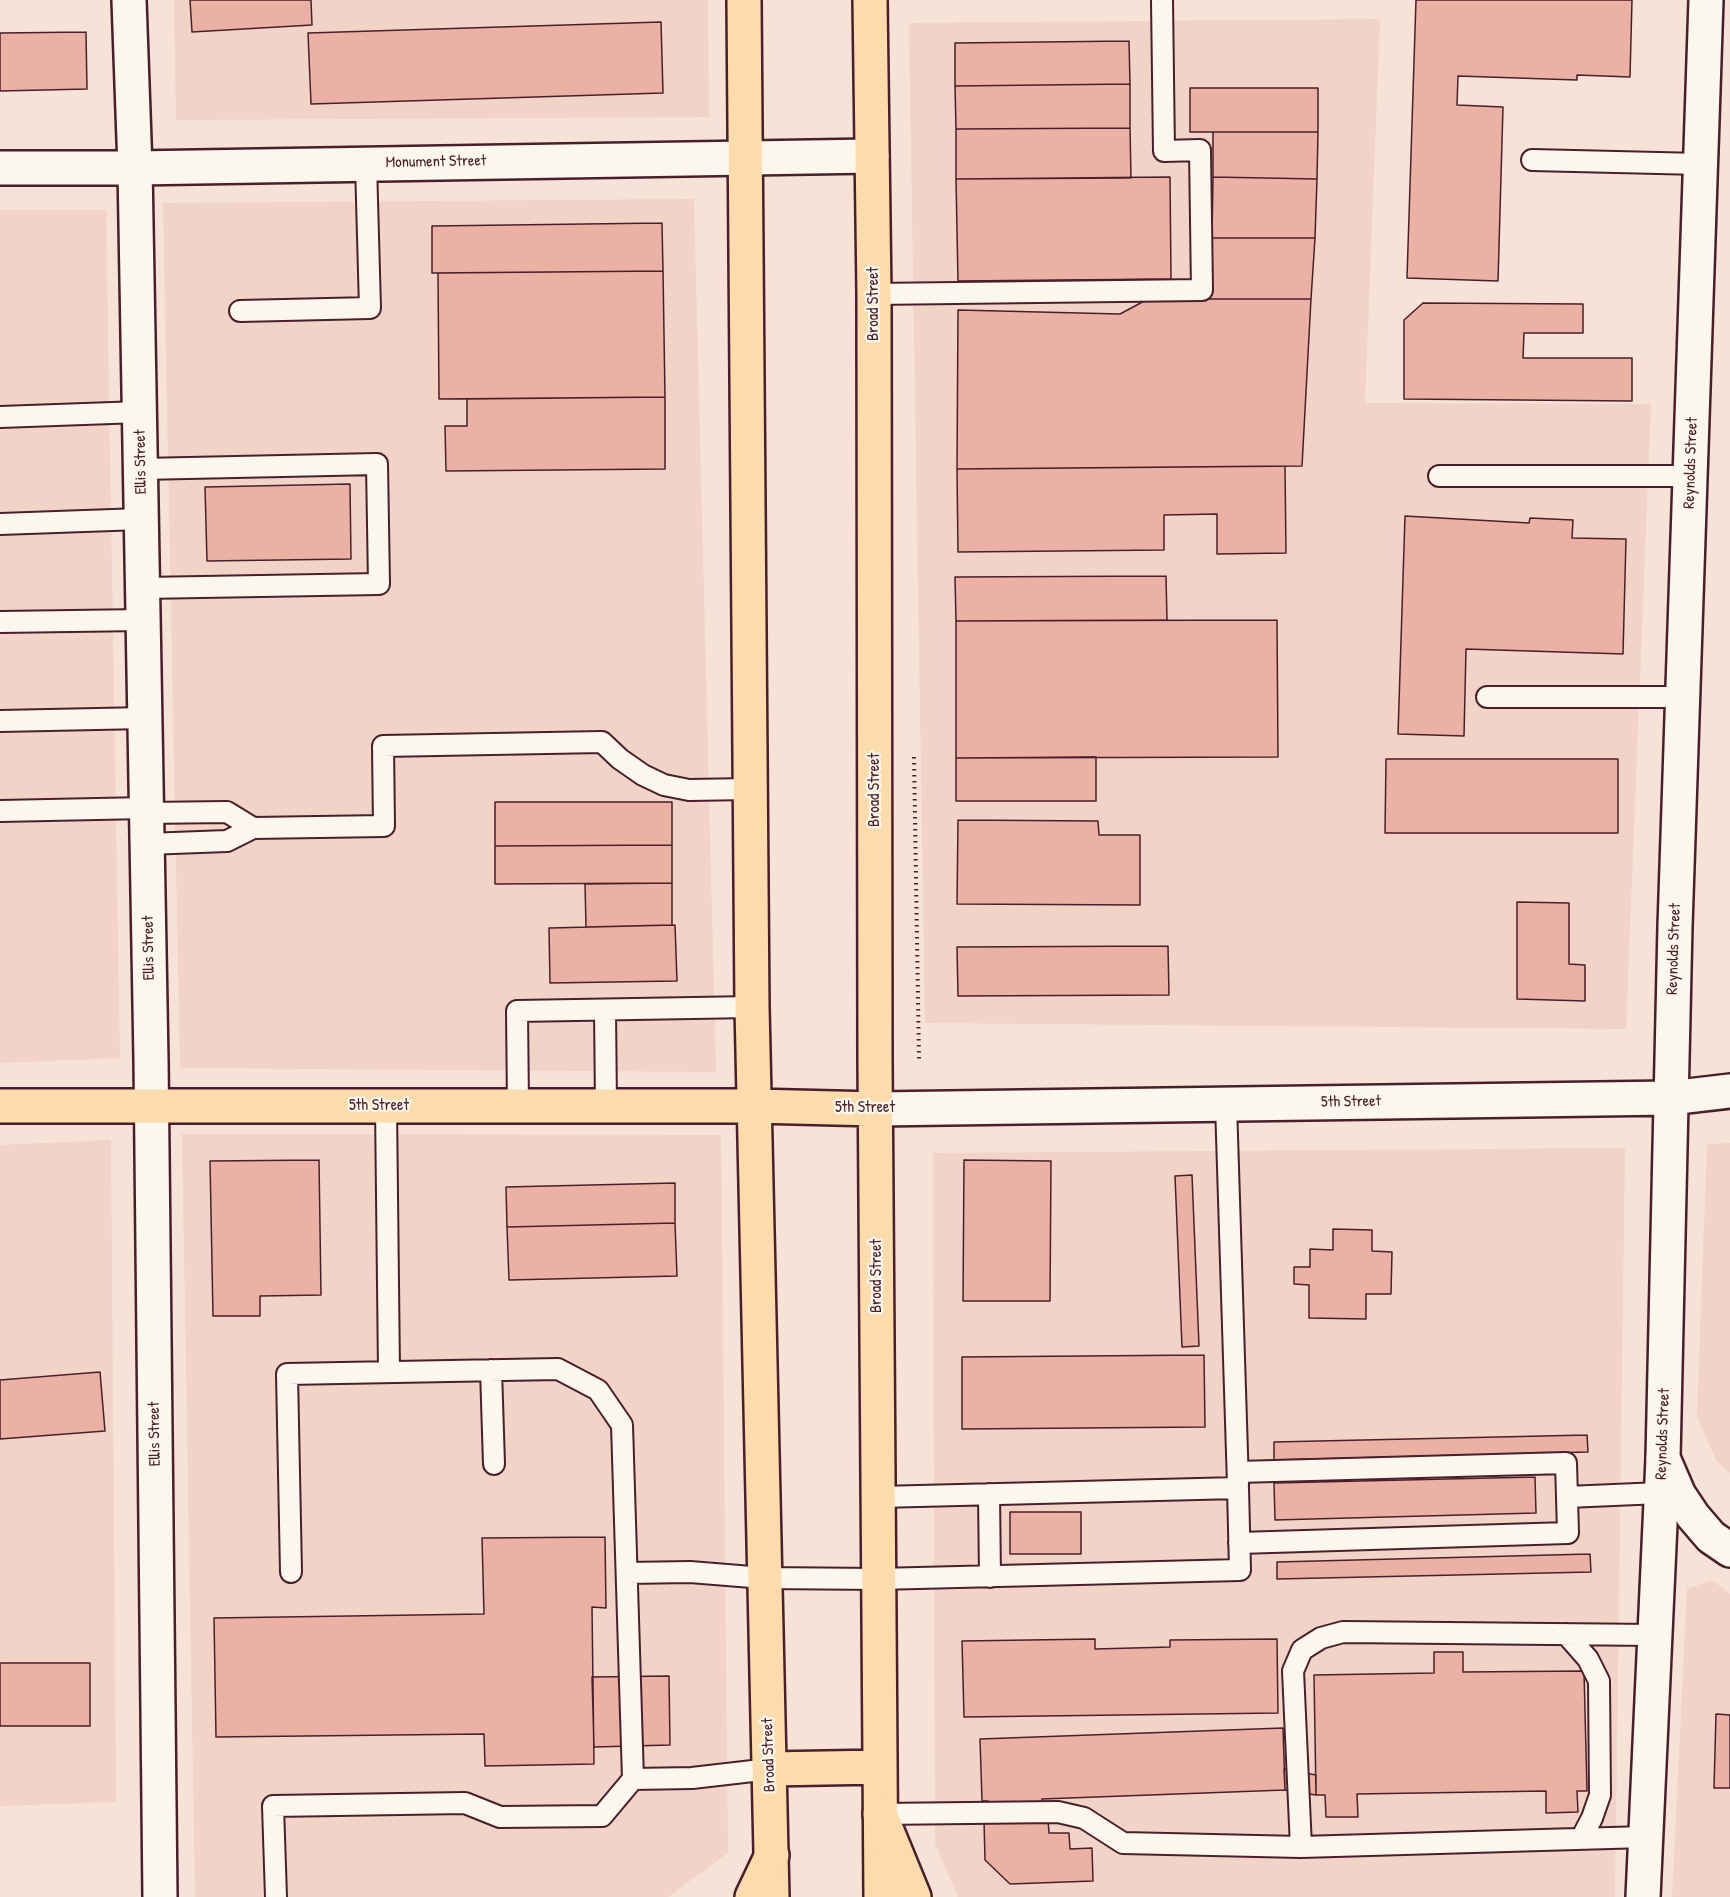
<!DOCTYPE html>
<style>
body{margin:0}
canvas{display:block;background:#f6e2d6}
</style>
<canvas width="1730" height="1897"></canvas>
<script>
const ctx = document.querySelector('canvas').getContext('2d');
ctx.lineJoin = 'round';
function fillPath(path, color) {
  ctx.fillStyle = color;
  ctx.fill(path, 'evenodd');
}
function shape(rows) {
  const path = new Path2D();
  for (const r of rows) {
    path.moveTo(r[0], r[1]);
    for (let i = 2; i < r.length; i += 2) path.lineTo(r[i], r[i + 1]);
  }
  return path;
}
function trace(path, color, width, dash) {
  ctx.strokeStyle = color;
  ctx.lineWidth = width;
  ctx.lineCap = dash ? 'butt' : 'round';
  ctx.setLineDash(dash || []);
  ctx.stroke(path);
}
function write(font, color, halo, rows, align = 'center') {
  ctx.font = font + ' "Patrick Hand",sans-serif';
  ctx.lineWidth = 4.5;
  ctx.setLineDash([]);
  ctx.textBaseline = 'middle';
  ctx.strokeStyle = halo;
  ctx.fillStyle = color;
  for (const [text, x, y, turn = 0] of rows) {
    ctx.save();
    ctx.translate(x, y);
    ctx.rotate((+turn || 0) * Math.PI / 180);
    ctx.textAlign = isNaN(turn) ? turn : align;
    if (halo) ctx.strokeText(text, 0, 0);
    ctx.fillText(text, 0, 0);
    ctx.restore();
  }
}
const built = shape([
 [174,0,708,0,709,117,176,120],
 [1380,19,1365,403,1651,404,1626,1029,925,1023,909,23],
 [694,199,716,1072,180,1068,163,203],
 [0,210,106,210,120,1058,0,1063],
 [182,1134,721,1135,728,1853,668,1897,195,1897],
 [111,1140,116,1802,0,1806,0,1145],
 [1730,1143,1730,1473,1716,1460,1697,1416,1707,1144],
 [1625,1148,1615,1897,958,1897,935,1843,933,1153],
 [1712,1580,1730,1594,1730,1897,1672,1897,1687,1589]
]);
const building = shape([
 [190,0,311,0,312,25,192,32,190,0],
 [1416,0,1632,0,1630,77,1577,75,1577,80,1458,76,1457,105,1503,107,1498,281,1407,278,1416,0],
 [661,22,663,93,311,104,308,33,661,22],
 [86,32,87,89,0,91,0,33,86,32],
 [1129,41,1130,84,955,86,955,43,1129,41],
 [1130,84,1130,128,956,129,955,86,1130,84],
 [1190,88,1318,88,1318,132,1190,132,1190,88],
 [1130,128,1131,178,956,179,956,129,1130,128],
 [1213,132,1318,132,1317,179,1213,177,1213,132],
 [1170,177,1171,279,958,281,956,179,1170,177],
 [1213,177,1317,179,1315,238,1212,238,1213,177],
 [662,223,663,271,432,273,432,226,662,223],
 [1212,238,1315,238,1311,299,1210,299,1212,238],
 [663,271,665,397,439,399,438,273,663,271],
 [1148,299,1311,299,1302,466,957,469,958,310,1120,314,1148,299],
 [1423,303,1583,304,1583,333,1524,333,1523,358,1632,358,1632,401,1404,399,1404,320,1423,303],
 [665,397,665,469,446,471,445,426,467,426,467,399,665,397],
 [1285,466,1286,553,1217,554,1217,514,1164,515,1164,550,958,552,957,469,1285,466],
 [350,484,351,559,207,561,205,487,350,484],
 [1405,516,1529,523,1530,518,1573,520,1572,538,1626,539,1623,654,1466,649,1464,736,1398,734,1405,516],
 [1166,576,1167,620,956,621,955,577,1166,576],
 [1277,620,1278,757,956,758,956,621,1277,620],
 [1096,757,1096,801,956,801,956,758,1096,757],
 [1386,759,1618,759,1618,833,1385,833,1386,759],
 [495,802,672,802,672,845,495,846,495,802],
 [958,820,1098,821,1099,835,1140,835,1140,905,957,904,958,820],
 [672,845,672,883,495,884,495,846,672,845],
 [672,883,672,925,586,927,585,884,672,883],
 [1517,902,1569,903,1569,964,1585,965,1585,1001,1517,999,1517,902],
 [675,925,677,981,550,983,549,928,675,925],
 [1168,946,1169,995,958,996,957,947,1168,946],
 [319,1160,321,1295,260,1296,260,1316,213,1316,210,1161,319,1160],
 [964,1160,1051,1161,1050,1301,963,1301,964,1160],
 [1192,1175,1199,1346,1182,1347,1175,1176,1192,1175],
 [675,1183,675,1223,507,1227,506,1187,675,1183],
 [675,1223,677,1276,509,1280,507,1227,675,1223],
 [1333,1229,1372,1230,1372,1251,1392,1252,1391,1294,1366,1294,1366,1319,1309,1318,1309,1285,1294,1284,1294,1267,1310,1267,1310,1249,1333,1250,1333,1229],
 [1204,1355,1205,1427,962,1429,962,1357,1204,1355],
 [100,1372,105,1431,0,1439,0,1380,100,1372],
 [1587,1435,1588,1452,1274,1460,1274,1442,1587,1435],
 [1535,1477,1536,1513,1275,1520,1274,1483,1535,1477],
 [1010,1512,1081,1512,1081,1554,1010,1554,1010,1512],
 [605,1537,606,1608,592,1607,594,1764,485,1766,484,1734,216,1737,214,1618,484,1614,482,1538,605,1537],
 [1590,1554,1591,1572,1277,1579,1277,1562,1590,1554],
 [1095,1639,1095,1649,1170,1647,1170,1640,1277,1639,1278,1713,964,1717,962,1641,1095,1639],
 [1434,1652,1463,1652,1463,1672,1584,1671,1587,1791,1577,1791,1578,1812,1546,1813,1546,1791,1357,1794,1358,1817,1326,1817,1325,1795,1316,1795,1314,1675,1434,1673,1434,1652],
 [0,1663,90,1663,90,1726,0,1726,0,1663],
 [669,1676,670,1745,594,1747,592,1677,669,1676],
 [1716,1714,1730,1715,1730,1788,1714,1788,1716,1714],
 [1283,1728,1285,1790,1042,1799,1043,1819,1048,1819,1049,1833,1069,1833,1070,1849,1092,1848,1093,1881,1010,1884,985,1860,984,1821,989,1820,988,1801,982,1801,980,1739,1283,1728],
 [1284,1769,1316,1775,1316,1795,1285,1790,1284,1769]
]);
const path = shape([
 [914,757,919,1060]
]);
const service = shape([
 [1532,160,1700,164],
 [874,294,1202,290,1200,150,1164,151,1162,0],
 [240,311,370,308,366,164],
 [0,417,140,412],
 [141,469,377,464,379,584,143,588],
 [1439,476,1690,476],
 [0,524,141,519],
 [0,622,143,620],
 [1487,697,1682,697],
 [0,721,145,718],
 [0,811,146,808],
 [146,813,227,812,253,828],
 [147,844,227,841,253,828,384,826,383,746,602,742,620,759,643,775,664,785,689,790,749,789],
 [605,1010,606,1106],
 [1226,1104,1238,1485],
 [386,1106,389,1372],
 [518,1106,517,1011,752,1007],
 [491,1370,494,1464],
 [1238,1472,1566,1463,1568,1533,1239,1543],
 [989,1494,990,1577],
 [1567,1497,1660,1493],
 [627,1573,690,1572,764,1578,878,1579,1240,1570,1238,1488,879,1497],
 [1566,1634,1588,1659,1599,1681,1600,1795,1592,1818,1581,1839],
 [633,1779,692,1778,770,1769],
 [880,1814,1058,1812,1084,1818,1123,1843,1301,1847,1645,1837],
 [1301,1847,1293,1671,1302,1650,1321,1638,1343,1632,1654,1635],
 [276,1897,273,1806,465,1803,500,1817,602,1816,633,1779,622,1425,598,1390,558,1369,287,1374,291,1572]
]);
const minor = shape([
 [129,0,135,168,151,1060,160,1897],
 [0,168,135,168,872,156],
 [1670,1098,1730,1091],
 [1643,1897,1663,1458]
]);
const secondary = shape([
 [1706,0,1675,926,1663,1458,1679,1495,1693,1516,1711,1537,1730,1550],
 [876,1109,1670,1098]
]);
const primary = shape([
 [744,0,752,1007,772,1897],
 [870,0,874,294,875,1060,881,1897],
 [0,1106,754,1106,876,1109],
 [770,1769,880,1767]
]);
const trunk = shape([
 [880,1814,914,1897],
 [752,1897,772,1855]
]);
const streetNames = [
 ["Monument Street",436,162,-1],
 ["Broad Street",874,304,-90],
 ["Ellis Street",141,462,-91],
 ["Reynolds Street",1691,463,-88],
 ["Broad Street",875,790,-90],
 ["Ellis Street",149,948,-91],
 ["Reynolds Street",1674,949,-88],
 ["5th Street",1351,1102,-1],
 ["5th Street",379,1106],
 ["5th Street",865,1108],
 ["Broad Street",877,1276,-90],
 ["Ellis Street",155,1434,-91],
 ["Reynolds Street",1663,1434,-88],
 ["Broad Street",769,1755,-92]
];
fillPath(built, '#f2d3c7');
fillPath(building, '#eab1a4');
trace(building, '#4a1f2b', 1.5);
trace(service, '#4a1f2b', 24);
trace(minor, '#4a1f2b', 38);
trace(secondary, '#4a1f2b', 38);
trace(primary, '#4a1f2b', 38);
trace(trunk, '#4a1f2b', 38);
trace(path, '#4a1f2b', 4, [1.5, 4.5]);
trace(service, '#fbf7ec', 20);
trace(minor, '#fbf7ec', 33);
trace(secondary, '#fbf7ec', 33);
trace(primary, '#fcdcac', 33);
trace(trunk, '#fcdcac', 33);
write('16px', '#4a1f2b', '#fbf7ec', streetNames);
</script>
